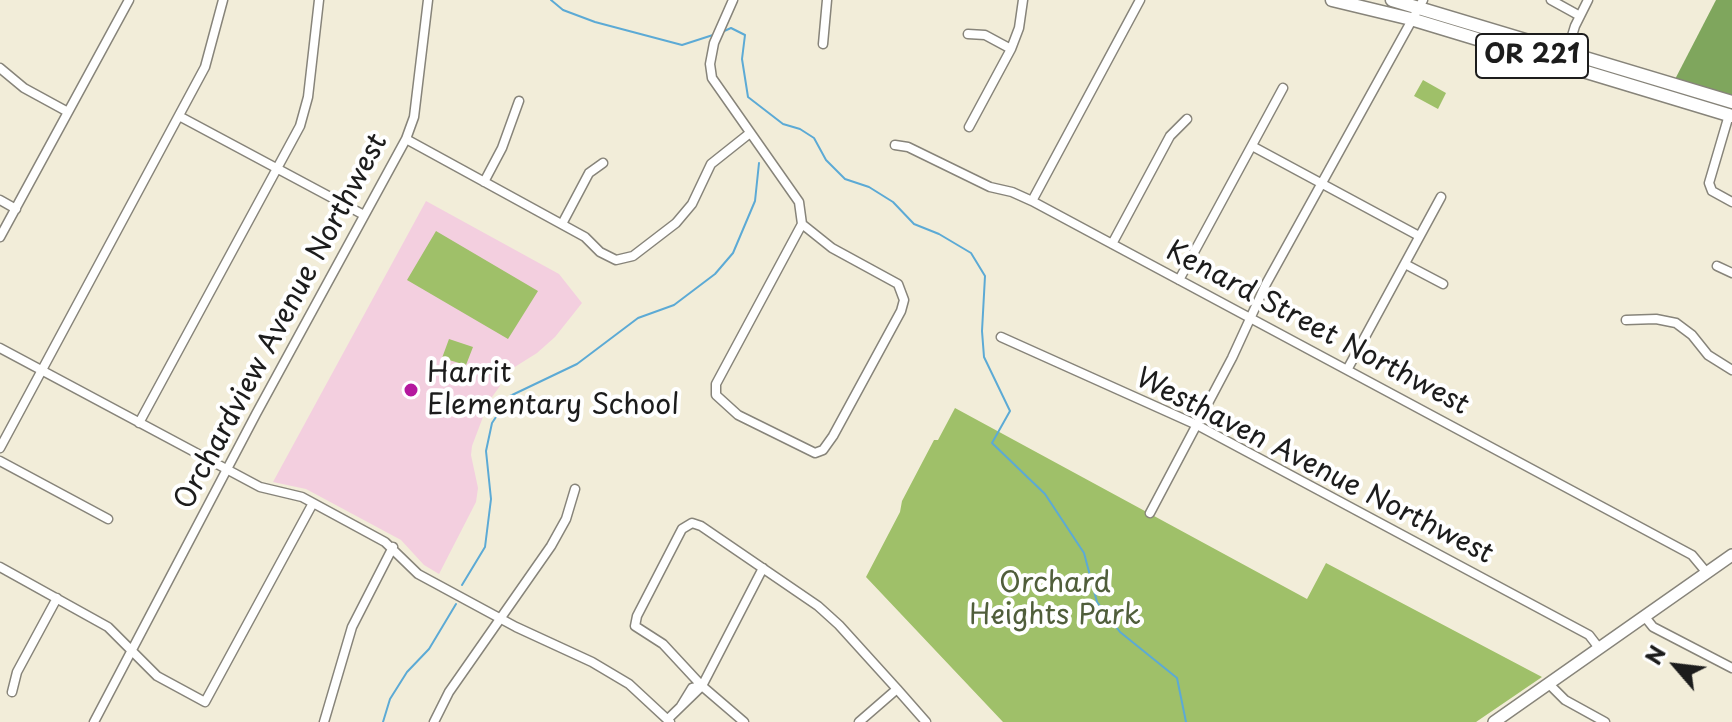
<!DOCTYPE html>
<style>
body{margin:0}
#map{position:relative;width:1732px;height:722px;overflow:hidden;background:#f2edd9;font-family:"Playpen Sans",sans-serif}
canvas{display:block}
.north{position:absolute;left:1636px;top:626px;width:80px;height:80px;-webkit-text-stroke:6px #fff;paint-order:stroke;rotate:298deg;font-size:22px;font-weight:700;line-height:32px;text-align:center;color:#1c1c1c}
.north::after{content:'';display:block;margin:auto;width:28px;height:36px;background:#1c1c1c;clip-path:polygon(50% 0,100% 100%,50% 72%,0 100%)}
</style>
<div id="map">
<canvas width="1732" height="722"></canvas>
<div class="north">N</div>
</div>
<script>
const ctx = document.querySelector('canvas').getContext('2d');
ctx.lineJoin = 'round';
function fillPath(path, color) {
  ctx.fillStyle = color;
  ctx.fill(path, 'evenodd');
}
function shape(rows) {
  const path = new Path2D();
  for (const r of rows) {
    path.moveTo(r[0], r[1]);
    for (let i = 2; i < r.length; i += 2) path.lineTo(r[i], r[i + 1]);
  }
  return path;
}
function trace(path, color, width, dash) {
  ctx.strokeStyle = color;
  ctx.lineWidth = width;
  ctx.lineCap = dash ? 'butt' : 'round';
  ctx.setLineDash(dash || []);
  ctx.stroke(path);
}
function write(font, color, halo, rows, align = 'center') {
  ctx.font = font + ' "Playpen Sans",sans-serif';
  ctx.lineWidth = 8;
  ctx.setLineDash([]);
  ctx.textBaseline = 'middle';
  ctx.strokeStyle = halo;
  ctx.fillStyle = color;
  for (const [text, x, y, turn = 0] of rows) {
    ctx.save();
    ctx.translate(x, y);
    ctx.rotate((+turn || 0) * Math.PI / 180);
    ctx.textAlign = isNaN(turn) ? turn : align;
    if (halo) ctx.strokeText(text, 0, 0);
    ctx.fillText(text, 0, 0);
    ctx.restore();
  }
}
const built = shape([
 [426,201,559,274,582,303,555,337,537,353,502,375,500,386,489,401,472,446,471,455,478,488,476,502,439,574,424,565,401,540,306,489,273,482]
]);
const green = shape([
 [1423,80,1446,93,1438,109,1414,96],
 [436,231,538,291,508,339,407,280],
 [449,339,473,347,466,365,442,358],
 [955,408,1307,599,1326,563,1542,677,1476,722,1003,722,866,577,900,512,902,501,934,440,938,440]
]);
const forest = shape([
 [1716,0,1732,0,1732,103,1671,87]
]);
const stream = shape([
 [551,0,563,10,595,22,682,45,716,34],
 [722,32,731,28,745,35,742,59,748,97,783,124,800,129,814,138,826,160,845,179,869,187,893,202,914,224,939,234,971,253,985,276,982,331,984,357,1010,411,992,443,1045,494,1084,553,1097,602,1120,632,1177,678,1186,722],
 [462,585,485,547,491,499,486,451,492,423,510,396,577,364,638,318,674,305,715,274,733,253,755,201,759,163],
 [383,722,390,699,407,672,429,649,456,604]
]);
const minor = shape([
 [733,0,714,43,710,64,712,78,799,202,802,224],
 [1551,0,1580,16],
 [968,34,985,35,1011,49],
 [823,44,827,0],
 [1567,52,1575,26,1588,0],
 [0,68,24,88,68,112],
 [1729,115,1709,183,1712,191,1732,202],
 [179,116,364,215],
 [969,127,1011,49,1019,28,1023,0],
 [406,139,585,237,600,252,616,260,633,256,676,223,692,204,711,164,750,133],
 [895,145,908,147,990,187,1012,192,1032,201,1692,555,1707,573],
 [1252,146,1419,236],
 [484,182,502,148,519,101],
 [0,200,16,209],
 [1032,201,1140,0],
 [562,224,589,173,603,163],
 [802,224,832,248,898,284,904,300,901,311,833,436,823,450,815,453,738,415,716,395,716,384,802,224],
 [0,237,129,0],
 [1112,244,1170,136,1187,119],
 [1405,264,1443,284],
 [1717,266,1732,273],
 [1179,280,1283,88],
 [1626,320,1656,319,1676,323,1692,335,1708,355,1732,370],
 [1001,337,1197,425,1589,635,1599,648],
 [0,348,260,487,302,497,385,542,418,574,516,627,592,662,629,684,670,722],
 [1347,370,1441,197],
 [139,423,300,126,308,97,319,0],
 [0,448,205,67,223,0],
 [0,461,108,519],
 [1150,513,1232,358,1266,284,1423,0],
 [0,567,108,627,157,676,205,702,313,503],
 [1645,617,1653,627,1732,668],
 [1549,684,1565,700,1605,722],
 [897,689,926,722],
 [12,692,17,672,57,598],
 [681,706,692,688,702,686],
 [668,719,702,686,763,568],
 [94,722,256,414,406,139,414,117,428,0],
 [324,722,352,627,393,547],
 [434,722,449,692,551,546,566,519,575,489],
 [744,722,702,686,663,644,635,626,637,616,682,529,692,523,701,526,818,606,839,625,897,689,859,722]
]);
const secondary = shape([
 [1494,722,1732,555]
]);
const primary = shape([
 [1332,0,1411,19,1732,116],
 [1392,0,1732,102]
]);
const markers = [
 [411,390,8,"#b5179e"]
];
const shields = [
 [1532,56,112]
];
const shieldNames = [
 ["OR 221",1532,56]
];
const streetNames = [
 ["Orchardview Avenue Northwest",282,322,-62],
 ["Kenard Street Northwest",1317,329,28],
 ["Westhaven Avenue Northwest",1314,467,27]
];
const poiNames = [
 ["Harrit",427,374],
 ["Elementary School",427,406]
];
const parkNames = [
 ["Orchard",1055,584],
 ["Heights Park",1055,616]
];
fillPath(built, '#f3cfdf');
fillPath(green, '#9fc069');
fillPath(forest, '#7fa65d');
trace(stream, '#5caad5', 2);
trace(minor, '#87847a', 11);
trace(secondary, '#87847a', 14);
trace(primary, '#87847a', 15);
trace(minor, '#fff', 8);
trace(secondary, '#fff', 11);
trace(primary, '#fff', 12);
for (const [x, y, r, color] of markers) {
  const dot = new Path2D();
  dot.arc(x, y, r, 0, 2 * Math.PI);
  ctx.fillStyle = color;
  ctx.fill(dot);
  trace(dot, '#fff', 3);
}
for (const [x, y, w] of shields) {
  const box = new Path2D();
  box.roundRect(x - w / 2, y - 22, w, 44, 6);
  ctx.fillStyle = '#fff';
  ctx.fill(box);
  trace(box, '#1c1c1c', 2);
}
write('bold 26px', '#1c1c1c', null, shieldNames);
write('28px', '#1c1c1c', '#fff', streetNames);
write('28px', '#1c1c1c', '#fff', poiNames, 'left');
write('28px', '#505e3b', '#fff', parkNames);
</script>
